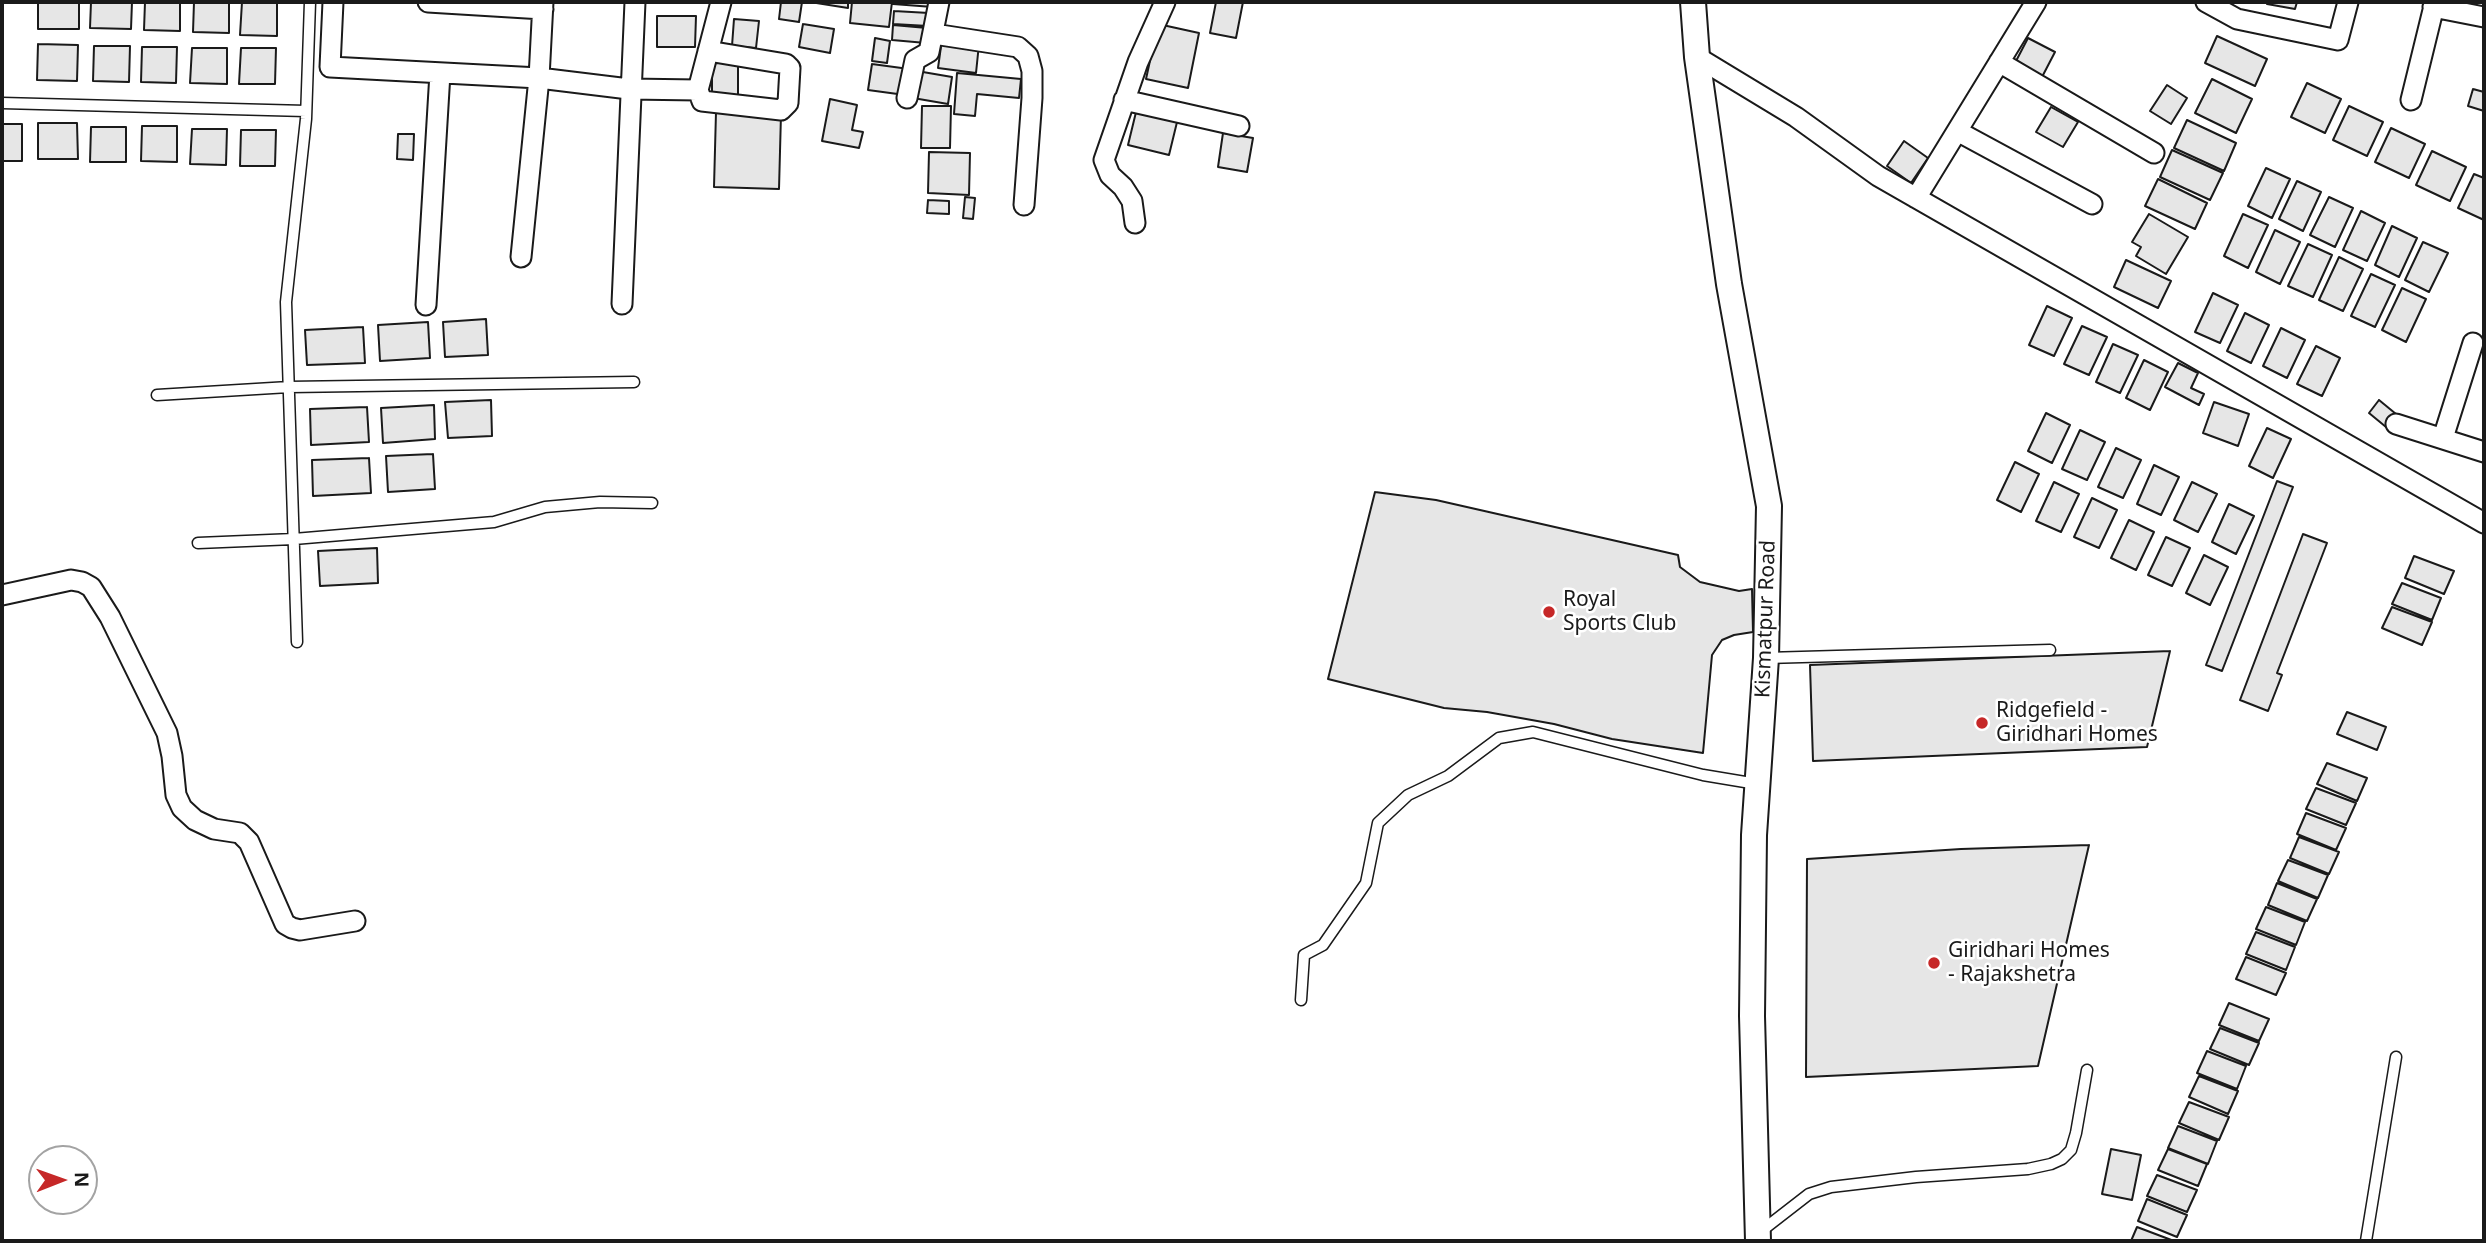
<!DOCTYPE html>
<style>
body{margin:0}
#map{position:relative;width:2486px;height:1243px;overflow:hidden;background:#fff;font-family:"Noto Sans",sans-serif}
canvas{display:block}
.frame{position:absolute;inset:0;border:4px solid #1a1a1a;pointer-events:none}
.north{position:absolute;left:28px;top:1145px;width:70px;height:70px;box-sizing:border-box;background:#fff;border:2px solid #a3a3a3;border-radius:50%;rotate:89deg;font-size:19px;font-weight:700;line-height:28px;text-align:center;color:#1a1a1a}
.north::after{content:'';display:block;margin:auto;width:24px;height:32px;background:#c62828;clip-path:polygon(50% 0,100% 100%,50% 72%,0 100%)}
</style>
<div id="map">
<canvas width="2486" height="1243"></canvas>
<div class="frame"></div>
<div class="north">N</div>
</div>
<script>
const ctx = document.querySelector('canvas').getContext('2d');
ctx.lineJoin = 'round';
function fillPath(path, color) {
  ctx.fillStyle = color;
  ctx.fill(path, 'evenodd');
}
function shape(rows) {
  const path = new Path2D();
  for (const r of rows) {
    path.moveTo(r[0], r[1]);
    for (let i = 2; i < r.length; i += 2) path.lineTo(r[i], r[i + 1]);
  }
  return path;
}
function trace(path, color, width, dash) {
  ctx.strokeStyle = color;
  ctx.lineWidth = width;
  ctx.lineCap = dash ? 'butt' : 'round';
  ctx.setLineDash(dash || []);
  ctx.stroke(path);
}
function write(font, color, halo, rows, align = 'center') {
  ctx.font = font + ' "Noto Sans",sans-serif';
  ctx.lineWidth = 5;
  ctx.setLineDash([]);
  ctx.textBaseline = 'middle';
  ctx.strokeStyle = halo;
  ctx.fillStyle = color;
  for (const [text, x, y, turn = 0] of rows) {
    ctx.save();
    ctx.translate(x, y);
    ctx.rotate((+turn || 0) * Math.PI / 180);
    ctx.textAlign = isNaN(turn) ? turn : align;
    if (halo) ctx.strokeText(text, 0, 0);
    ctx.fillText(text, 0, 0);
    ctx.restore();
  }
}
const building = shape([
 [38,2,79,2,79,29,38,29,38,2],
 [91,2,132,2,131,29,90,28,91,2],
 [145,2,180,2,180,31,144,30,145,2],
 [194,2,229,2,229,33,193,32,194,2],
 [242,2,277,2,277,36,240,35,242,2],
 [781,2,802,2,799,22,779,19,781,2],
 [810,2,848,2,848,8,810,2],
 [852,2,892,2,889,27,850,23,852,2],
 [893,2,934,2,933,7,893,4,893,2],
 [1216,2,1243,2,1236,38,1210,33,1216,2],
 [2267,2,2297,2,2295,9,2267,4,2267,2],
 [894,11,929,13,928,26,893,24,894,11],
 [657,16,696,16,695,47,657,47,657,16],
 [734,19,759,21,756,48,732,46,734,19],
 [803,24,834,29,830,53,799,47,803,24],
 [1158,24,1199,33,1188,88,1146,79,1158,24],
 [893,25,927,28,926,43,892,40,893,25],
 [2217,36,2267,59,2255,86,2205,63,2217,36],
 [875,38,890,41,887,63,872,61,875,38],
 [2028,38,2055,52,2042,77,2015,63,2028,38],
 [942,39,979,44,976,73,938,68,942,39],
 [38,44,78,45,77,81,37,80,38,44],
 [94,46,130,46,129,82,93,81,94,46],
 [142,47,177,47,176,83,141,82,142,47],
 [192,48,227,48,227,84,190,83,192,48],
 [241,48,276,48,275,84,239,84,241,48],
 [712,59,738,59,738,95,712,95,712,59],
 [872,64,909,69,905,95,868,90,872,64],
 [917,71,952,77,948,104,913,98,917,71],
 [957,73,1021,79,1019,98,977,94,975,116,954,114,957,73],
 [2212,79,2252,99,2236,133,2195,113,2212,79],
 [2307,83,2341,99,2325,133,2291,117,2307,83],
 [2167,85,2187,98,2171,124,2150,111,2167,85],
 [2473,89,2484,92,2484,111,2468,106,2473,89],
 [830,99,857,105,852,130,863,132,859,148,822,141,830,99],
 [922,106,951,106,950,148,921,148,922,106],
 [2349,106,2383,122,2367,156,2333,140,2349,106],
 [2051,107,2078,122,2063,147,2036,132,2051,107],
 [1137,108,1178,118,1169,155,1128,145,1137,108],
 [716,112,781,114,779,189,714,187,716,112],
 [2187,120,2236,143,2224,171,2174,148,2187,120],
 [38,123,77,123,78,159,38,159,38,123],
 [2,124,22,124,22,161,2,161,2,124],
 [142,126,177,126,177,162,141,161,142,126],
 [91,127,126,127,126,162,90,162,91,127],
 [2391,128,2425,144,2409,178,2375,162,2391,128],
 [192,129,227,129,226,165,190,164,192,129],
 [241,130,276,130,275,166,240,166,241,130],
 [1223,133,1253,138,1247,172,1218,167,1223,133],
 [398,134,414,134,413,160,397,159,398,134],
 [1904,141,1928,158,1911,183,1887,166,1904,141],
 [2172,150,2223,173,2210,200,2160,177,2172,150],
 [2432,151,2466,167,2450,201,2416,185,2432,151],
 [929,152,970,153,969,195,928,193,929,152],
 [2266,168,2290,179,2272,218,2248,206,2266,168],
 [2474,174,2484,178,2484,220,2458,208,2474,174],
 [2158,179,2207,203,2195,229,2145,206,2158,179],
 [2297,181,2321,192,2303,231,2279,219,2297,181],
 [965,197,975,198,973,219,963,218,965,197],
 [2329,197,2353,208,2335,247,2310,235,2329,197],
 [928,200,949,201,949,214,927,213,928,200],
 [2361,211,2385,223,2367,261,2343,250,2361,211],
 [2149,214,2188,237,2166,274,2136,256,2141,247,2132,242,2149,214],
 [2243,214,2268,225,2248,268,2224,256,2243,214],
 [2392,226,2417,238,2399,277,2375,265,2392,226],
 [2275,230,2300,242,2280,284,2256,272,2275,230],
 [2423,242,2448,253,2429,292,2405,280,2423,242],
 [2308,244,2332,255,2313,297,2288,286,2308,244],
 [2339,257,2363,269,2343,311,2319,300,2339,257],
 [2126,260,2171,281,2158,308,2114,287,2126,260],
 [2371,274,2395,285,2375,327,2351,316,2371,274],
 [2402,288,2426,299,2406,342,2382,330,2402,288],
 [2213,293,2238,305,2220,343,2195,332,2213,293],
 [2047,306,2072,318,2054,356,2029,345,2047,306],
 [2245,313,2269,325,2251,363,2227,351,2245,313],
 [486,319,488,355,445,357,443,322,486,319],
 [428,322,430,358,380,361,378,325,428,322],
 [2082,326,2107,337,2089,375,2064,364,2082,326],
 [363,327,365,363,307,365,305,330,363,327],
 [2281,328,2305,340,2287,378,2263,366,2281,328],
 [2113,344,2138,355,2120,393,2096,382,2113,344],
 [2316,346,2340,358,2322,396,2297,384,2316,346],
 [2144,360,2168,372,2150,410,2126,398,2144,360],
 [2178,363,2198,373,2191,388,2204,394,2199,405,2165,387,2178,363],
 [491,400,492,436,448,438,445,402,491,400],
 [2379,400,2396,414,2386,427,2369,413,2379,400],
 [2214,402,2249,414,2238,446,2203,433,2214,402],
 [434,405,435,439,383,443,381,408,434,405],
 [367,407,369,442,311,445,310,409,367,407],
 [2046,413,2070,425,2052,463,2028,451,2046,413],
 [2267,428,2291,439,2273,478,2249,466,2267,428],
 [2080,430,2105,442,2087,480,2062,469,2080,430],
 [2116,448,2141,460,2123,498,2098,487,2116,448],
 [433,454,435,489,388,492,386,456,433,454],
 [369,458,371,493,313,496,312,460,369,458],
 [2015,462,2039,474,2021,512,1997,500,2015,462],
 [2154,465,2179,477,2161,515,2137,504,2154,465],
 [2277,481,2293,487,2222,671,2206,665,2277,481],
 [2054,482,2079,494,2061,532,2036,521,2054,482],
 [2192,482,2217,494,2198,532,2174,520,2192,482],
 [1375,492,1436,500,1678,555,1680,567,1700,582,1739,591,1752,589,1753,632,1734,635,1722,640,1712,655,1703,753,1612,739,1554,724,1487,712,1444,708,1328,679,1375,492],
 [2092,498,2117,510,2099,548,2074,537,2092,498],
 [2229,504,2254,516,2236,554,2212,542,2229,504],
 [2129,520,2154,532,2136,570,2111,558,2129,520],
 [2303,534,2327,543,2277,673,2282,675,2268,711,2240,700,2303,534],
 [2166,537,2190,548,2172,586,2148,575,2166,537],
 [377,548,378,583,320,586,318,551,377,548],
 [2204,555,2228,567,2210,605,2186,593,2204,555],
 [2414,556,2454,571,2444,594,2405,578,2414,556],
 [2402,583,2441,598,2432,620,2392,604,2402,583],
 [2392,607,2432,622,2422,645,2382,628,2392,607],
 [2170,651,2147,747,1813,761,1810,665,2170,651],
 [2347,712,2386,727,2377,750,2337,734,2347,712],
 [2327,763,2367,778,2357,801,2317,784,2327,763],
 [2316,788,2356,803,2346,825,2306,809,2316,788],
 [2306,813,2346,828,2336,850,2297,834,2306,813],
 [2299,837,2339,852,2329,874,2290,858,2299,837],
 [2089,845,2038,1066,1806,1077,1807,859,1961,849,2089,845],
 [2288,860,2328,875,2318,898,2278,881,2288,860],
 [2277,883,2317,899,2307,921,2268,905,2277,883],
 [2266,907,2305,922,2296,945,2256,929,2266,907],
 [2256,932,2295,947,2286,970,2246,954,2256,932],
 [2246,957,2286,973,2276,995,2236,979,2246,957],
 [2229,1003,2269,1019,2259,1041,2219,1025,2229,1003],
 [2220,1028,2259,1043,2249,1065,2210,1049,2220,1028],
 [2207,1051,2246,1066,2237,1089,2197,1073,2207,1051],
 [2199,1076,2238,1091,2228,1114,2189,1097,2199,1076],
 [2189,1102,2229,1117,2219,1140,2179,1123,2189,1102],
 [2178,1126,2217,1141,2208,1164,2168,1148,2178,1126],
 [2111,1149,2141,1155,2132,1200,2102,1194,2111,1149],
 [2168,1149,2207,1164,2198,1186,2158,1170,2168,1149],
 [2157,1175,2197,1190,2187,1212,2147,1196,2157,1175],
 [2147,1199,2187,1215,2177,1237,2138,1221,2147,1199],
 [2137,1227,2174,1241,2131,1241,2137,1227]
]);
const service = shape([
 [2,103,306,111],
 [157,395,289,387,634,382],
 [198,543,294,539,494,522,545,507,600,502,652,503],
 [297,642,286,302,306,119,310,2],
 [1766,658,2050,650],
 [1301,1000,1304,955,1323,945,1366,883,1378,823,1408,795,1448,776,1499,738,1533,732,1703,775,1757,784],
 [1760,1232,1809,1194,1831,1187,1916,1177,2028,1169,2051,1164,2062,1159,2071,1150,2076,1133,2087,1070],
 [2366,1241,2396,1057]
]);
const minor = shape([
 [333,2,330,67,539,78,629,89,698,90,721,2],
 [428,2,543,9],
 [2206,2,2237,19,2338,40,2348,2],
 [2433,7,2484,17],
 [934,34,1018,47,1028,56,1032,71,1032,98,1024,205],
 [1697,57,1796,117,1878,176,2484,523],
 [1999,62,2154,153],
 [698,90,702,101,781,110,788,103,790,68,786,64,708,51],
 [907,98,915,60,929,52,939,2],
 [1124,100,1239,126],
 [2411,100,2435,2],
 [1957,131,2092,204],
 [1916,198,2036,2],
 [1135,223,1132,201,1123,187,1110,175,1104,160,1138,62,1165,2],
 [521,257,539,78,543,2],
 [622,304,635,2],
 [426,305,440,73],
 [2396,424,2484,452],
 [2443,438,2473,343],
 [2,595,71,580,82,582,91,587,110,617,167,733,172,756,176,795,182,808,195,820,214,829,240,833,249,842,285,924,292,928,300,930,355,921]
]);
const tertiary = shape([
 [1693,2,1697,57,1729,284,1769,506,1766,658,1754,835,1752,1016,1758,1241]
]);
const markers = [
 [1549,612,7,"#c62828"],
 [1982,723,7,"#c62828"],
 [1934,963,7,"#c62828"]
];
const poiNames = [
 ["Royal",1563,600],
 ["Sports Club",1563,624],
 ["Ridgefield -",1996,711],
 ["Giridhari Homes",1996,735],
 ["Giridhari Homes",1948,951],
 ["- Rajakshetra",1948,975]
];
const streetNames = [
 ["Kismatpur Road",1766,619,-88]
];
fillPath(building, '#e6e6e6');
trace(building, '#1a1a1a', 2);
trace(service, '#1a1a1a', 13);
trace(minor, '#1a1a1a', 23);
trace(tertiary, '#1a1a1a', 28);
trace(service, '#fff', 10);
trace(minor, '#fff', 19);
trace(tertiary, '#fff', 24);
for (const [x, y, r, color] of markers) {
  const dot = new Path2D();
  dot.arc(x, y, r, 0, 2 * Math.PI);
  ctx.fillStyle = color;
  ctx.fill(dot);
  trace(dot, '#fff', 2.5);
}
write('21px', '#1a1a1a', '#fff', poiNames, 'left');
write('21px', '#1a1a1a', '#fff', streetNames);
</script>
